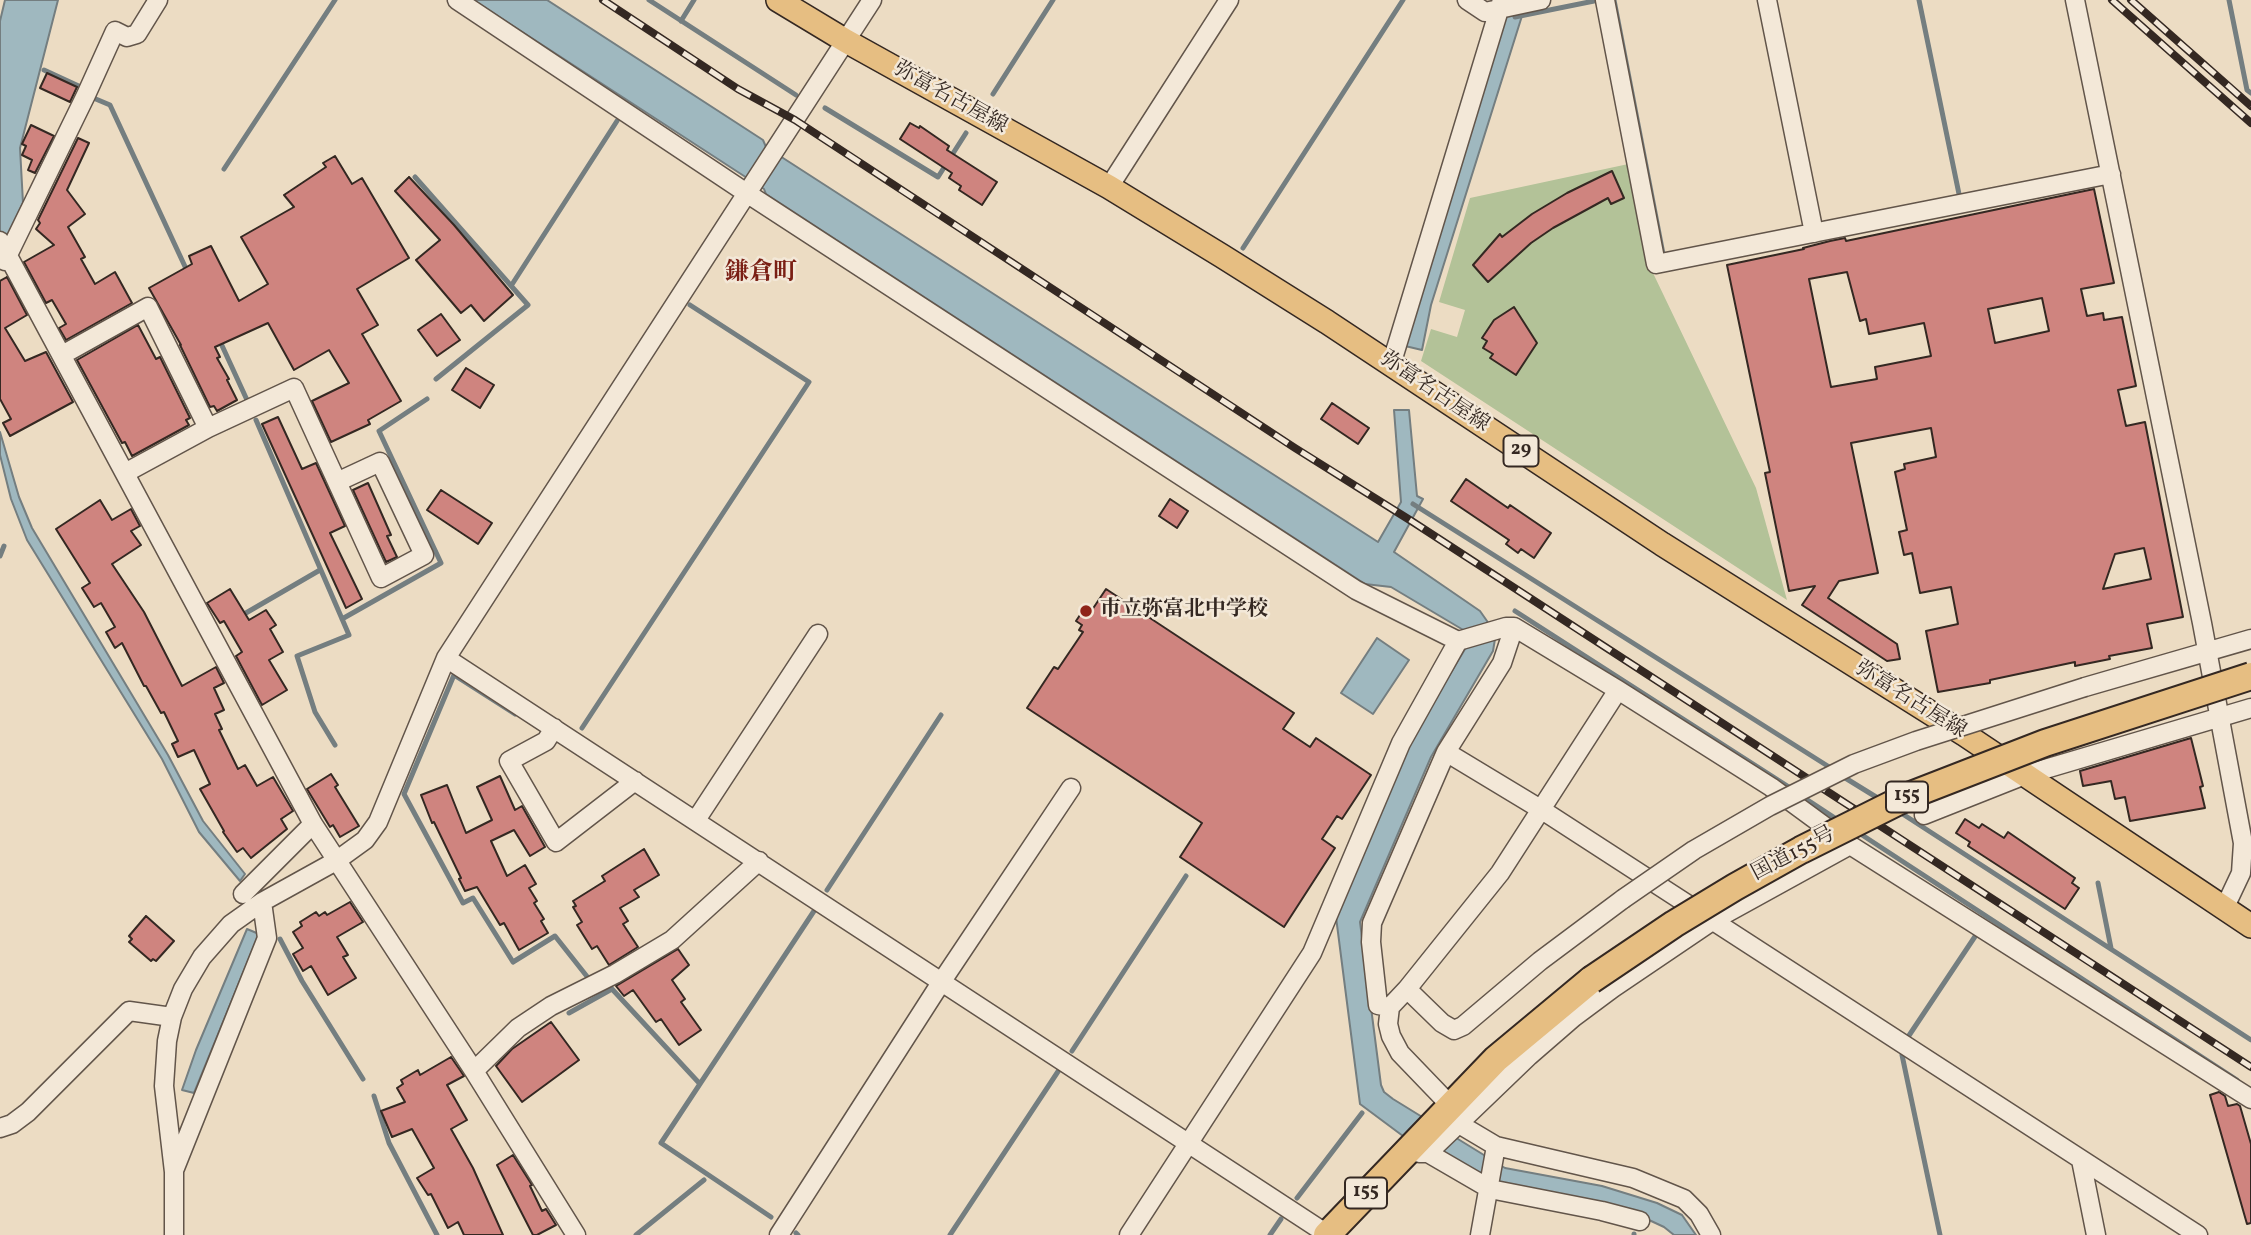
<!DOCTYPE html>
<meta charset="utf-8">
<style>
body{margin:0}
canvas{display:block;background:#ecdcc3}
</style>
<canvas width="2251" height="1235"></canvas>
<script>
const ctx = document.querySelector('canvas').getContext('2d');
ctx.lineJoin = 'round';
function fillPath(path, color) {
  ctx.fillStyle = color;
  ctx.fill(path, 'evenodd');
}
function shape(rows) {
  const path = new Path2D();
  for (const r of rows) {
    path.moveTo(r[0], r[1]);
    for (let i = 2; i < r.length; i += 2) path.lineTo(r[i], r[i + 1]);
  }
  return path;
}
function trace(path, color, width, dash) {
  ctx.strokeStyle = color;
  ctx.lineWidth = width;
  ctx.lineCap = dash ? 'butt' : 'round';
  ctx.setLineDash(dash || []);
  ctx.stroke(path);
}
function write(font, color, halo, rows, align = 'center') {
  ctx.font = font + ' Vollkorn,"Noto Serif JP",serif';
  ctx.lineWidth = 5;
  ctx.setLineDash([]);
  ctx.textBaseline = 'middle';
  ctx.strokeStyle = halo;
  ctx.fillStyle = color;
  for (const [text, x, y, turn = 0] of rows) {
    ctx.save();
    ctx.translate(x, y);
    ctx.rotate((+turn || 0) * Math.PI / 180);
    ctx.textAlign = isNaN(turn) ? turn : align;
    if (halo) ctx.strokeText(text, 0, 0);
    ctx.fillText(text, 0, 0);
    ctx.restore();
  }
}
const green = shape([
 [1633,163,1653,273,1756,488,1787,600,1421,361,1431,329,1457,337,1465,310,1439,302,1470,198]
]);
const water = shape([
 [5,0,58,0,20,148,23,203,0,253,0,21,5,0],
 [473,0,547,0,763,140,766,147,1378,542,1401,502,1394,410,1409,410,1417,496,1423,499,1394,552,1480,611,1494,631,1495,639,1493,651,1431,757,1360,922,1381,1085,1384,1092,1393,1099,1505,1168,1602,1186,1657,1203,1682,1215,1696,1235,1674,1235,1664,1227,1649,1220,1602,1204,1501,1184,1411,1142,1360,1104,1336,917,1409,743,1468,644,1465,631,1391,587,1365,584,766,194,764,189,473,0],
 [1510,0,1527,0,1431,305,1422,350,1405,346,1510,0],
 [0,432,19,497,32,528,168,755,203,821,245,874,240,881,199,832,162,759,27,540,11,499,0,455,0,432],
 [1377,638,1409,660,1373,714,1341,693,1377,638],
 [247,929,259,934,194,1093,182,1090,196,1050,247,929]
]);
const stream = shape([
 [649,0,796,95],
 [1614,0,1663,254],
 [1919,0,1959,194],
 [2229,0,2247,90,2251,93],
 [1515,17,1594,1],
 [681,21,694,0],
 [44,70,83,88],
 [993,94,1053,0],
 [91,97,110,105,188,273],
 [825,108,938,177,966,133],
 [224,169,335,0],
 [415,177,528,305,436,379],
 [1243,248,1403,0],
 [511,286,617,121],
 [219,339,247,400],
 [256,420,349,635,297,656,315,712,335,745],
 [1413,504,1834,770],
 [0,556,4,546],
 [1515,611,1792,789],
 [239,617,320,570],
 [342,619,441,563,379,431,427,399],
 [515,714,454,675,404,794,463,903,473,898,513,962,555,936,589,979],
 [582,728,809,382,690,305],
 [1842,776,1881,800],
 [1800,795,1841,822],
 [1898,811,2251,1040],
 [1856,831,2237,1080],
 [2098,883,2111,948],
 [827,890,941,715],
 [280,939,302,981,363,1079],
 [569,1013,612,989,700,1084],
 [1908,1037,1978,932],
 [1072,1051,1186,876],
 [1902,1055,1940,1235],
 [374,1096,389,1143,437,1235],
 [1297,1198,1362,1113],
 [771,1217,661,1143,814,911],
 [796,1233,798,1235],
 [636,1235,704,1180],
 [950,1235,1059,1070],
 [1270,1235,1281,1219],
 [1634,1235,1634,1234]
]);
const building = shape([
 [47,73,77,87,70,102,40,88,47,73],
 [910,123,919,128,920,126,949,146,947,150,997,182,982,205,959,190,961,186,949,178,952,173,900,139,910,123],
 [31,125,54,136,35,173,28,170,32,160,22,155,26,146,22,144,31,125],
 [78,138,89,143,67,190,85,214,68,227,85,257,81,259,95,284,115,272,132,303,66,340,59,328,66,324,52,300,46,303,24,262,54,245,36,229,40,223,38,220,78,138],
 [335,156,352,184,362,178,409,258,357,289,378,325,362,334,401,401,368,420,370,424,331,442,312,401,349,383,329,350,294,370,268,323,215,347,220,357,217,358,229,379,227,380,237,400,217,411,214,406,210,407,180,345,181,345,149,288,192,264,189,256,211,246,239,301,268,284,241,237,294,207,284,195,326,167,323,163,335,156],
 [1612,171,1624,198,1611,204,1608,198,1553,228,1531,243,1488,282,1473,265,1500,234,1502,237,1532,214,1567,193,1612,171],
 [409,177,454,225,513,295,484,321,471,305,461,313,416,260,440,240,395,191,409,177],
 [2094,189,2114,283,2081,289,2087,316,2103,313,2104,320,2122,317,2136,386,2118,390,2126,426,2145,422,2183,617,2147,624,2152,648,2109,656,2110,659,2075,666,2075,662,1990,680,1990,683,1938,692,1926,631,1958,624,1951,587,1920,593,1912,553,1904,555,1899,532,1907,530,1895,472,1905,469,1904,464,1936,457,1931,428,1851,443,1878,573,1839,581,1828,598,1897,644,1900,659,1887,661,1802,605,1815,586,1789,591,1765,473,1770,472,1727,265,1804,249,1803,248,1830,241,1845,238,1846,241,2094,189],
 [1847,272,1860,321,1866,319,1869,334,1924,323,1931,356,1875,367,1877,379,1831,387,1809,279,1847,272],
 [2042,298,2049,331,1995,343,1988,309,2042,298],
 [2144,548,2151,579,2103,589,2115,554,2144,548],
 [7,277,27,315,5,328,25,361,46,352,73,402,10,436,3,423,11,419,0,399,0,281,7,277],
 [1514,307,1537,343,1516,375,1490,358,1493,354,1483,348,1487,341,1482,338,1494,320,1514,307],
 [441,314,460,340,437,356,418,330,441,314],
 [138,325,156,359,160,357,190,418,186,420,189,425,132,456,125,442,122,443,77,360,138,325],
 [466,368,494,385,480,408,452,390,466,368],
 [1332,403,1369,428,1358,444,1321,419,1332,403],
 [278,417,302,469,316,463,345,526,330,533,362,599,346,608,262,424,278,417],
 [1466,479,1508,508,1510,505,1551,533,1534,558,1521,549,1518,553,1506,544,1509,540,1451,501,1466,479],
 [368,483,391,535,387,536,397,557,386,562,353,490,368,483],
 [441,490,492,523,478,544,427,510,441,490],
 [1170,499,1188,511,1177,528,1159,516,1170,499],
 [100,500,112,520,131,509,140,526,131,531,141,545,112,564,144,612,182,686,216,667,224,683,214,688,224,710,215,714,222,729,219,730,238,769,245,765,257,786,273,777,293,811,281,819,287,829,251,858,243,848,237,852,223,832,224,831,200,789,210,784,194,750,178,757,172,744,178,741,164,712,161,713,146,686,144,686,122,643,115,648,106,632,115,627,101,603,94,607,82,588,90,583,56,529,100,500],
 [230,589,249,620,266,610,276,625,270,629,283,652,269,660,287,690,262,705,236,656,242,652,224,621,220,623,207,603,230,589],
 [1106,589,1294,713,1283,729,1310,747,1316,738,1371,775,1342,819,1337,816,1322,839,1335,848,1284,927,1180,857,1202,823,1027,708,1054,667,1058,669,1083,632,1079,630,1082,625,1076,621,1086,606,1092,610,1106,589],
 [2191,738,2203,786,2200,787,2205,808,2130,821,2125,797,2115,799,2111,781,2083,786,2080,771,2191,738],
 [331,774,338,785,335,787,359,826,340,837,333,825,330,827,307,789,331,774],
 [500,776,515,810,522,806,545,847,530,856,514,830,491,841,507,876,525,865,536,884,529,888,537,901,534,903,544,919,541,921,548,933,519,950,504,923,500,925,477,887,465,891,459,879,461,878,434,822,432,823,421,795,447,785,466,833,492,820,477,787,500,776],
 [1965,819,1979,828,1982,824,2004,838,2008,832,2075,878,2072,883,2079,888,2065,909,1968,846,1970,842,1956,833,1965,819],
 [644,849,659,875,634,890,639,897,620,908,628,921,623,924,638,947,609,965,597,946,592,949,577,925,582,922,573,907,576,906,573,901,605,881,602,876,644,849],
 [350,902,363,922,337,937,348,955,343,957,356,978,328,995,311,966,303,971,293,954,303,948,293,932,302,926,300,922,316,912,319,916,325,912,327,915,350,902],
 [146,916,174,941,156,961,153,959,151,961,129,942,132,939,129,936,146,916],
 [678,949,689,965,672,980,685,999,681,1002,701,1030,679,1045,661,1019,656,1022,633,990,624,996,616,986,678,949],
 [551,1022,579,1060,522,1102,496,1066,512,1049,551,1022],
 [451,1057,464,1076,447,1085,467,1120,451,1129,473,1168,503,1235,464,1235,458,1222,448,1228,431,1194,428,1195,417,1178,434,1168,412,1129,392,1137,381,1111,405,1102,397,1088,403,1084,401,1080,418,1070,420,1075,451,1057],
 [2219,1092,2225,1096,2228,1106,2237,1104,2240,1106,2251,1144,2251,1223,2247,1224,2210,1095,2219,1092],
 [513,1155,532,1185,530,1186,542,1211,546,1209,556,1225,537,1235,533,1235,497,1165,513,1155]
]);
const minor = shape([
 [457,0,748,194,1356,590,1458,641],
 [1467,0,1485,12,1541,0],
 [1605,0,1656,264,2111,174],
 [1767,0,1814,233],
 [2075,0,2202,623,2243,843,2241,873,2224,909],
 [1109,187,1229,0],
 [0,241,313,824,474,1071,576,1235],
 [5,261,86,95,115,31,127,37,137,34,158,0],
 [62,355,148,307,208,428],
 [1391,365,1502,0],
 [125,473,208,428,294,388,337,482,381,578,424,555,380,462,337,482],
 [1514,627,1502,663,1446,752,1542,810,2198,1235],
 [446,658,1327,1234],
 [2085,687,2251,639],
 [554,728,546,741,509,761,556,842,635,781],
 [1924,815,2025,775,2251,708],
 [696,820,818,634],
 [243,894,313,824],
 [1407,989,1500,873,1618,690],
 [1390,1007,1378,1005,1371,942,1372,923,1446,752],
 [474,1071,518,1028,551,1006,615,974,672,940,759,861],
 [1450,1105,1400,1053,1391,1036,1388,1024,1390,1007,1407,989,1442,1023,1454,1030,1463,1026,1540,961,1623,899],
 [1459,1124,1496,1146,1633,1178,1684,1199,1699,1214,1711,1235],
 [0,1128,12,1124,28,1112,129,1011,172,1017],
 [1419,1153,1428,1153,1490,1189,1602,1211,1640,1221],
 [1428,1153,1529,1056,1574,1017,1613,988,1712,921,1850,845],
 [2081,1160,2096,1235],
 [175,1168,267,938,262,902],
 [174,1235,174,1172,164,1086,167,1041,172,1017,183,989,202,957,231,924,262,902,336,861,365,840,378,822,446,658,872,0],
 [779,1235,942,981,1071,788],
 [1129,1235,1312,953,1401,743,1458,641,1506,627,1514,627,1618,690,1771,787,1850,845,2251,1099],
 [1480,1235,1496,1146]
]);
const major = shape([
 [778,0,846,41,1109,187,1222,256,1327,322,1662,544,1964,734,2251,926]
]);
const highway = shape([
 [1327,1235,1496,1059,1591,980]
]);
const rail = shape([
 [603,0,738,89,795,120,1295,448,1413,522,2251,1067],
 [2112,0,2251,123],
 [2131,0,2251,106]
]);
const minorBridge = shape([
 [1623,899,1694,850,1770,806,1854,764,1916,741,2085,687]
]);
const highwayBridge = shape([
 [1591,980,1674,924,1735,887,1801,850,1911,795,2045,743,2251,676]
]);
const markers = [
 [1086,611,7,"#8f2418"]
];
const shields = [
 [1521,451,35],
 [1907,797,42],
 [1366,1193,42]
];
const shieldNames = [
 ["29",1521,451],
 ["155",1907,797],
 ["155",1366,1193]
];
const streetNames = [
 ["弥富名古屋線",950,99,29],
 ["弥富名古屋線",1434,393,34],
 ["弥富名古屋線",1910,701,32],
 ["国道155号",1794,855,-28]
];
const poiNames = [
 ["市立弥富北中学校",1100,611]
];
const quarterNames = [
 ["鎌倉町",761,275]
];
fillPath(green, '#b3c298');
fillPath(water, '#9fb8bf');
trace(water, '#747e80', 2);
trace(stream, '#747e80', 5);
fillPath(building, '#cf847f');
trace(building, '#342822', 2);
trace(minor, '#62554a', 21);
trace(major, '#342822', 26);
trace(highway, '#342822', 30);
trace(minor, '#f3e8d8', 18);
trace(major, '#e6be82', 23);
trace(highway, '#e6be82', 26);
trace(rail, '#342822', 8);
trace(rail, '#f3e8d8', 5, [16]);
trace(minorBridge, '#62554a', 21, []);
trace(highwayBridge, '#342822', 30, []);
trace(minorBridge, '#f3e8d8', 18);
trace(highwayBridge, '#e6be82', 26);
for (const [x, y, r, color] of markers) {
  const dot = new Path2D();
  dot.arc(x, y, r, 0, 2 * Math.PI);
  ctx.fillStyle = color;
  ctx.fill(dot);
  trace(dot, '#f3e8d8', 2.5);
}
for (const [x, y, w] of shields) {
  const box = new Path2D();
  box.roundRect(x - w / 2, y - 15.5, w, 31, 5);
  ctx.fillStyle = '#f3e8d8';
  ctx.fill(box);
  trace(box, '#342822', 2);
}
write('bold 19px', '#342822', null, shieldNames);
write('21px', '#342822', '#f3e8d8', streetNames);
write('bold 21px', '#342822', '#f3e8d8', poiNames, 'left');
write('bold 24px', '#7a1f14', '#f3e8d8', quarterNames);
</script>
